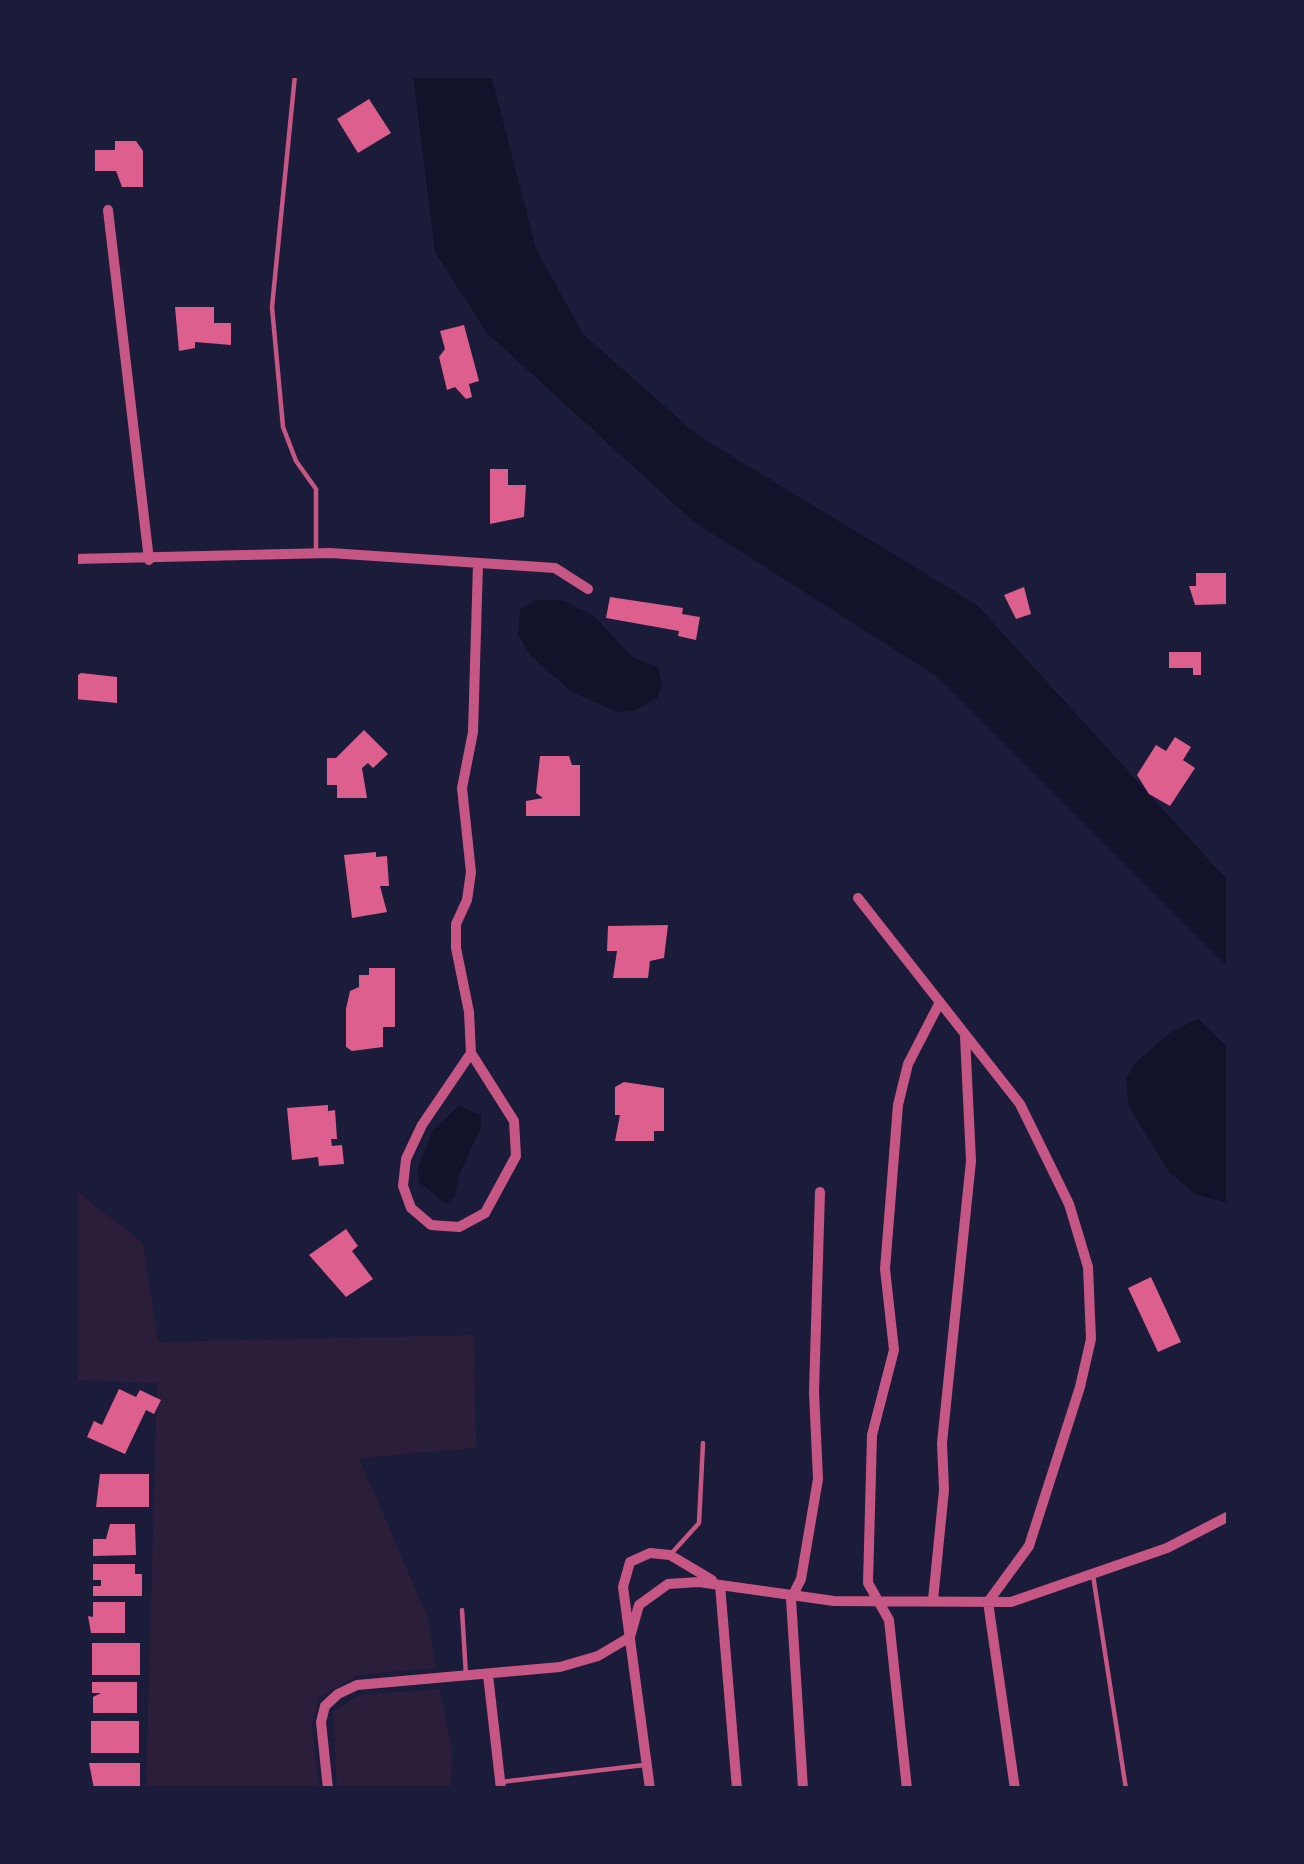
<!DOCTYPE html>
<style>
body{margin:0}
#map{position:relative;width:1304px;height:1864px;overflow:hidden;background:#1b1b3a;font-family:Lato,sans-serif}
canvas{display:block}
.frame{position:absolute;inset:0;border:78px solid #1b1b3a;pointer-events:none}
</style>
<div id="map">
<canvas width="1304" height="1864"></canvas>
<div class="frame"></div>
</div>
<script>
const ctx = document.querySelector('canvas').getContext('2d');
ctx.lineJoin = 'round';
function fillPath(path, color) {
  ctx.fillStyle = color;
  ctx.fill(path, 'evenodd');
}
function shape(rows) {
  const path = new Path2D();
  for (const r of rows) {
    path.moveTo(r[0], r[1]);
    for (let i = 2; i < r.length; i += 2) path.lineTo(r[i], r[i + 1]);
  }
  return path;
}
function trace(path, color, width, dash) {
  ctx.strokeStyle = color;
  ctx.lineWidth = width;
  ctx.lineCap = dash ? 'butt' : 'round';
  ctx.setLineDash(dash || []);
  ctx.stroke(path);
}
const green = shape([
 [75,1190,143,1243,158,1342,474,1335,476,1448,359,1458,427,1616,436,1668,357,1675,319,1698,312,1723,319,1789,146,1789,157,1383,75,1380],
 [440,1689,452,1751,451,1789,337,1789,333,1712,359,1695]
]);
const water = shape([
 [413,75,491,75,536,249,583,334,697,435,977,605,1229,882,1229,968,938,677,694,522,487,333,435,252],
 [536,600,562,600,594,616,633,658,658,667,662,685,657,698,634,711,617,712,572,692,531,656,518,635,520,609],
 [1198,1019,1229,1049,1229,1203,1197,1195,1169,1172,1129,1107,1126,1080,1134,1064,1171,1032],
 [459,1106,481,1115,481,1127,459,1175,455,1196,447,1204,420,1183,417,1170,433,1130]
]);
const building = shape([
 [369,99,391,133,358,153,337,119],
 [115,141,136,141,143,151,143,187,122,187,116,171,95,171,95,150,115,150],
 [175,307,214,307,214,323,231,323,231,345,195,342,195,348,179,351],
 [464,325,479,381,469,384,472,397,466,399,455,387,447,390,439,357,445,349,440,331],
 [490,469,508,469,508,485,526,485,524,517,490,524],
 [1196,573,1229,573,1229,604,1195,605,1189,586,1196,586],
 [1024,587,1031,614,1016,619,1004,595],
 [610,597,683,608,682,614,700,617,696,640,678,636,679,631,606,618],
 [1169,652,1201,652,1201,675,1193,675,1193,668,1169,668],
 [81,673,117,677,117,703,75,699,75,677],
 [364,730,388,754,373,768,368,763,362,768,367,798,337,798,337,785,327,785,327,758,336,758],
 [1175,737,1191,747,1183,760,1195,768,1170,806,1149,794,1137,775,1156,745,1166,751],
 [540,756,569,756,572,765,580,765,580,816,526,816,526,801,543,798,536,793],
 [376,852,376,857,387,856,389,886,380,886,387,912,352,918,344,855],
 [668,925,664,958,650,961,648,978,613,978,617,951,607,951,608,926],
 [369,968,395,968,395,1027,383,1027,383,1047,352,1051,346,1047,346,1009,350,991,359,987,359,975,369,975],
 [624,1082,664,1088,664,1131,654,1131,654,1141,615,1141,620,1115,615,1115,615,1087],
 [328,1105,328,1111,335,1110,337,1139,331,1139,332,1146,342,1145,344,1164,319,1166,318,1157,292,1160,287,1108],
 [346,1229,358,1246,352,1251,373,1279,346,1297,309,1255],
 [1151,1277,1181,1342,1158,1352,1128,1288],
 [119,1389,136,1397,140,1390,161,1400,154,1414,146,1410,125,1454,87,1437,94,1421,102,1425],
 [100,1474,149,1474,149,1507,96,1507],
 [110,1524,135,1524,136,1555,93,1556,93,1539,106,1539],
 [93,1564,135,1564,135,1574,142,1574,142,1596,93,1596,93,1586,101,1586,101,1580,93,1580],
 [93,1602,125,1602,125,1633,91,1633,88,1616,93,1617],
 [92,1643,140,1643,140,1675,92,1675],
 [92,1682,137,1682,137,1713,93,1713,93,1697,101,1693,92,1693],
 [91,1721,139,1721,139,1753,91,1753],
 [89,1763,140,1763,140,1789,94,1789]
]);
const service = shape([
 [295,75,272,307,283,427,296,461,316,489,316,554],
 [670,1555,699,1523,703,1443],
 [1093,1575,1126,1789],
 [462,1610,466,1676],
 [501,1782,644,1765]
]);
const minor = shape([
 [108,210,149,560],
 [75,559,330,553,555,568,588,589],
 [858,898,1020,1104,1069,1204,1088,1267,1091,1339,1080,1387,1029,1546,988,1602,1015,1789],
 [471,1053,514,1121,516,1156,485,1213,459,1227,431,1225,411,1208,403,1186,406,1159,422,1125,471,1053,469,1012,456,948,456,924,467,900,471,872,462,788,473,732,478,564],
 [720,1585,737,1789],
 [933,1600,944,1490,942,1443,971,1161,965,1036],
 [630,1637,639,1605,668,1584,699,1582,834,1601,1011,1602,1167,1548,1229,1516],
 [488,1675,501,1789],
 [328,1789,321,1722,325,1706,338,1694,357,1685,560,1667,598,1656,630,1637],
 [650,1789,623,1587,630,1562,650,1553,670,1555,712,1580],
 [803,1789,791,1599,801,1579,818,1479,814,1392,820,1192],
 [907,1789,889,1620,868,1583,872,1435,894,1350,885,1269,898,1105,908,1064,940,1002]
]);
fillPath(green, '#2a1e3b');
fillPath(water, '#12122b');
fillPath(building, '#dd5f8e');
trace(service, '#c65784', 4.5);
trace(minor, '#c65784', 10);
</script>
